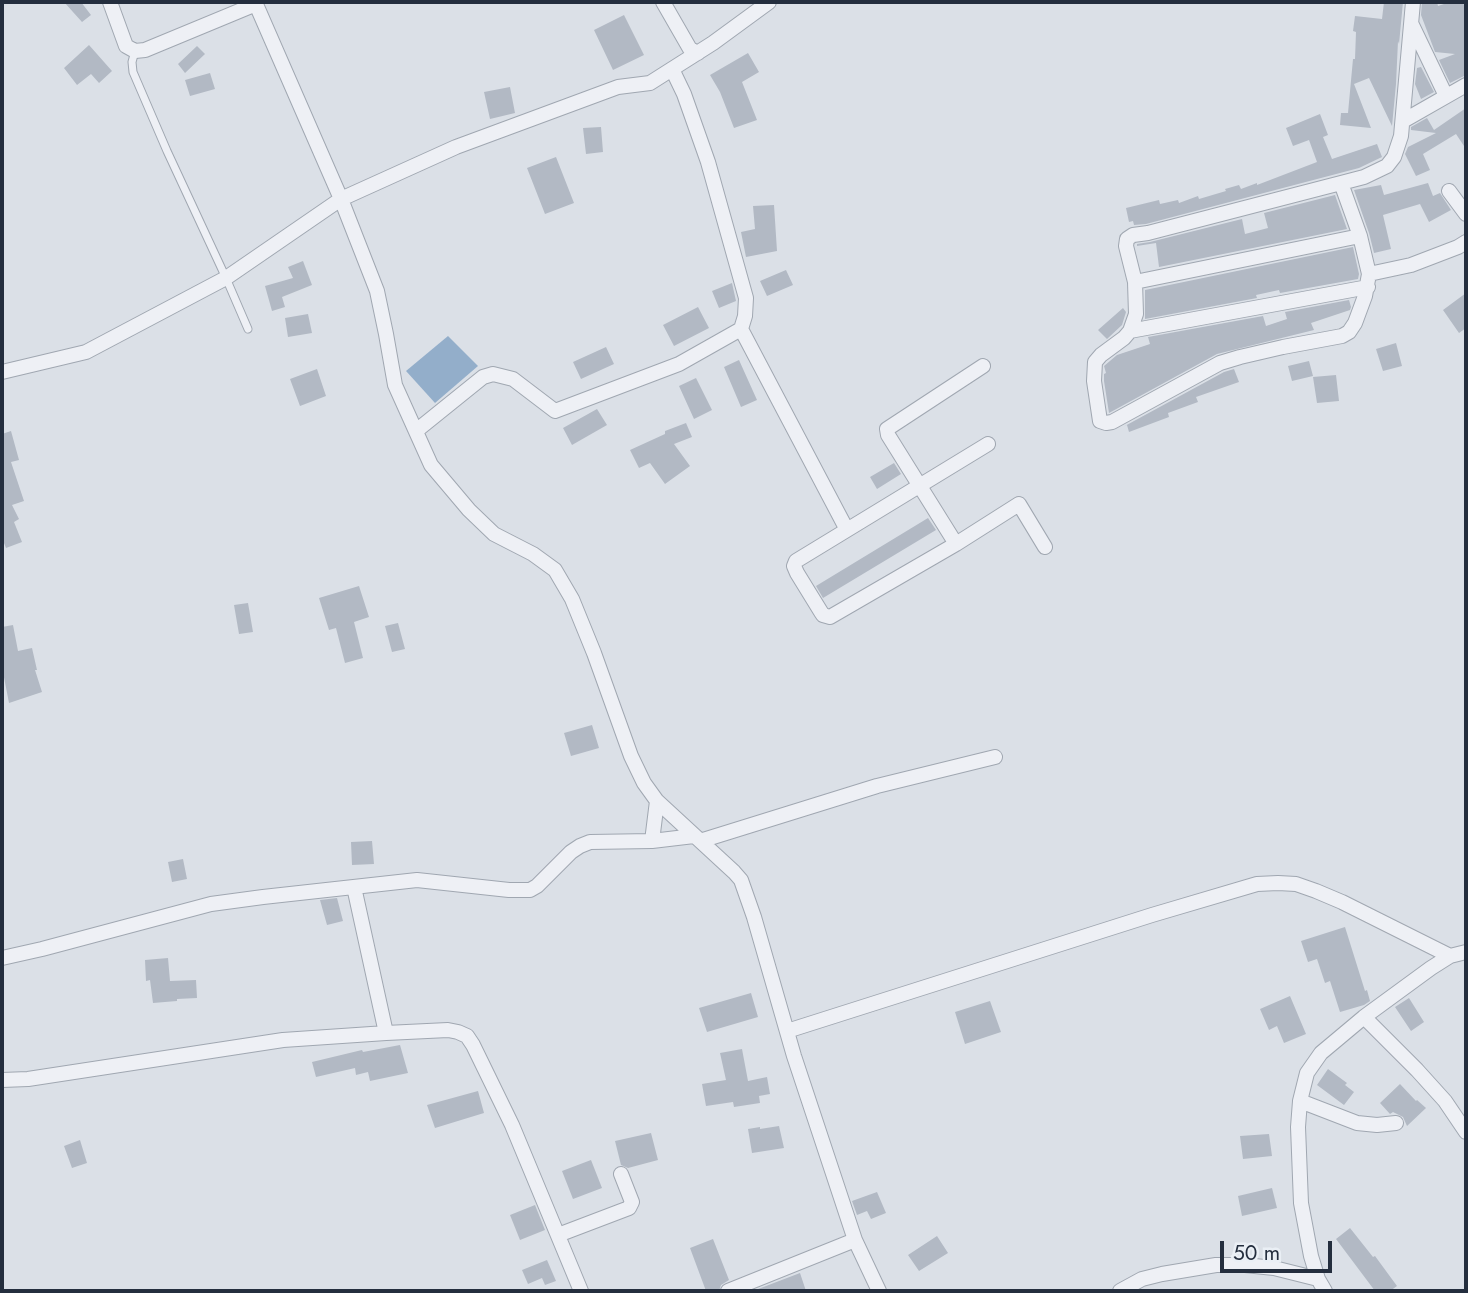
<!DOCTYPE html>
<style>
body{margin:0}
#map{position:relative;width:1468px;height:1293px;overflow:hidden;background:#dbe0e7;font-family:Jost,sans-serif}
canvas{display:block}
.frame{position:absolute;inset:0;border:4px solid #242e3e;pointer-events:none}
.scale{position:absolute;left:1220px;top:1241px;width:112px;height:32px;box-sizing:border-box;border:4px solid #242e3e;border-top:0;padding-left:9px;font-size:21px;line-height:24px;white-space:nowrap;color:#242e3e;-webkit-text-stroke:5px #eaeff5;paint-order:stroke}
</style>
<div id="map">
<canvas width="1468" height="1293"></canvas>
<div class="frame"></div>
<div class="scale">50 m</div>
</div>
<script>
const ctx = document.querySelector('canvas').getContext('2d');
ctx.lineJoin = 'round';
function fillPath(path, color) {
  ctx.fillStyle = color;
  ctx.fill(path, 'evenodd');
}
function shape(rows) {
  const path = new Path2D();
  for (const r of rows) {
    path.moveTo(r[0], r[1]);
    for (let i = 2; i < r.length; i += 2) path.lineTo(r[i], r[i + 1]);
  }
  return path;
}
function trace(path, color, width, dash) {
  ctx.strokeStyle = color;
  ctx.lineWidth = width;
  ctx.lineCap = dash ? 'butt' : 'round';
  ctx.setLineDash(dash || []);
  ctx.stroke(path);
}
const water = shape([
 [448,336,478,366,435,403,406,371]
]);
const building = shape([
 [64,2,81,2,91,15,82,22],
 [1384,2,1403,2,1399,44,1398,41,1396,84,1392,126,1369,78,1354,84,1371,128,1340,125,1341,113,1348,113,1353,59,1355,59,1356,32,1353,31,1355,16,1382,19],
 [1422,2,1437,2,1438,6,1450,2,1463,2,1466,11,1466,75,1450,83,1439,60,1455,54,1435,52,1421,15],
 [624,15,644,55,613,70,594,30],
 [89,45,112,71,99,83,91,74,77,85,64,68],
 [197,46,205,54,185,73,178,64],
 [748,53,759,72,742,82,757,120,734,128,720,92,710,75],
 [1421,67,1434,92,1421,99,1415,84,1417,68],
 [210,73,215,89,190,96,185,80],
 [510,87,515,113,490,119,484,92],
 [1466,108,1466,149,1456,134,1423,154,1430,170,1416,176,1405,154,1408,147,1436,133,1411,130,1411,127,1427,118,1434,130],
 [1320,114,1328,135,1323,137,1332,159,1377,144,1382,157,1359,168,1146,224,1134,225,1133,221,1129,222,1126,208,1159,200,1160,204,1178,200,1179,203,1198,196,1199,199,1226,191,1225,189,1239,185,1241,189,1257,183,1257,185,1317,162,1309,140,1293,146,1286,128],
 [601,127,603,152,586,154,583,128],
 [556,157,574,203,545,214,527,168],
 [1428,183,1433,196,1440,193,1451,210,1429,222,1420,204,1383,215,1391,249,1374,253,1369,233,1354,190,1381,185,1384,195],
 [1335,195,1347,229,1159,267,1156,243,1137,246,1137,244,1150,242,1242,219,1245,234,1268,228,1264,213],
 [774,205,777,251,746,257,741,232,755,229,753,206],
 [1353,247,1359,274,1358,279,1280,293,1279,290,1256,295,1257,298,1145,319,1145,290],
 [303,261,312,285,282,297,285,307,272,311,265,286,293,278,288,267],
 [786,270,793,285,767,296,760,281],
 [732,283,736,301,719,308,712,291],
 [1466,293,1466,328,1459,333,1443,310],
 [1349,300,1351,307,1350,310,1311,323,1314,330,1217,354,1109,413,1104,381,1104,374,1106,373,1104,366,1117,355,1150,344,1148,337,1263,316,1266,326,1287,319,1285,312],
 [698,307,709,328,674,346,663,325],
 [1123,308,1126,312,1122,325,1107,339,1098,330],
 [308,314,312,333,288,337,285,318],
 [1396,343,1402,366,1383,371,1376,349],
 [606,347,614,364,581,379,573,362],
 [739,360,757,400,741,407,724,367],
 [1309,361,1313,376,1292,381,1288,366],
 [317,369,326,396,300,406,290,379],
 [1234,369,1239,382,1196,397,1198,402,1168,413,1169,417,1129,432,1127,425,1123,427,1224,372],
 [1336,375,1339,401,1317,403,1313,377],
 [696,378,712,410,694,419,679,386],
 [597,409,607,425,572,445,563,428],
 [686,423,692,437,674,444,690,466,665,484,650,463,639,468,630,450,665,434,665,431],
 [11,431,19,460,11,462,24,501,12,505,19,519,14,522,22,542,6,548,2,538,2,434],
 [894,463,901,474,877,489,870,477],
 [928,518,936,530,823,598,816,586],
 [359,586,369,617,354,622,363,658,345,663,336,628,329,630,319,598],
 [248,603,253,632,239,634,234,605],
 [398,623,405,649,392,652,385,626],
 [13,625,18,651,32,648,37,670,35,670,42,692,9,703,2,667,2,627],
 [592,725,599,748,571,756,564,733],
 [372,841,374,864,352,865,351,842],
 [183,859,187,879,172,882,168,862],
 [337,898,343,921,327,925,320,900],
 [1345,927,1365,991,1367,990,1370,1001,1364,1005,1340,1012,1330,981,1325,983,1317,959,1308,962,1301,941],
 [168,958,170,981,196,980,197,998,177,999,177,1001,153,1003,150,980,146,981,145,960],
 [751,993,758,1017,707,1032,699,1008],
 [1290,996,1306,1034,1284,1043,1277,1026,1269,1030,1260,1009],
 [1409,998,1424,1022,1411,1031,1395,1007],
 [990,1001,1001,1032,965,1044,955,1012],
 [400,1045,408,1073,370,1081,368,1072,356,1075,355,1068,316,1077,312,1062,362,1050,363,1052],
 [742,1049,748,1081,767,1077,770,1094,759,1096,760,1103,734,1107,733,1102,706,1106,702,1084,726,1080,720,1053],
 [1328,1069,1347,1083,1345,1085,1354,1092,1344,1105,1317,1085],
 [1400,1084,1416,1101,1417,1100,1426,1108,1407,1126,1403,1117,1393,1112,1390,1114,1380,1103],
 [478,1091,484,1113,435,1128,427,1105],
 [779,1126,784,1148,752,1153,748,1129,760,1127,760,1129],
 [651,1133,658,1160,628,1168,621,1165,615,1141],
 [1269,1134,1272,1156,1243,1159,1240,1136],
 [80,1140,87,1163,72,1168,64,1146],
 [591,1160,602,1188,573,1199,562,1171],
 [1272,1188,1277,1208,1242,1216,1238,1196],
 [877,1192,886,1213,871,1219,867,1211,857,1215,852,1201],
 [535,1205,545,1230,520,1240,510,1215],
 [1350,1228,1373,1257,1375,1256,1397,1286,1390,1291,1375,1291,1336,1239],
 [937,1236,948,1253,919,1271,908,1255],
 [713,1239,729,1280,721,1285,719,1291,706,1291,690,1248],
 [547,1260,556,1281,545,1285,542,1278,528,1284,522,1270],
 [800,1273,806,1291,753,1291]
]);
const service = shape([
 [135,51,132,62,133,72,167,151,226,278,248,329]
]);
const minor = shape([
 [110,2,126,46,135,51,145,50,256,4],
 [255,2,341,199,377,291,386,334,395,385,431,465,469,510,494,534,533,554,555,570,572,599,594,653,631,756,644,783,657,801,734,872,741,880,754,917,794,1056,855,1240,879,1291],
 [663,2,690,49,698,53],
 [1412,25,1446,96],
 [672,69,713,43,769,2],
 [1403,121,1466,85],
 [1341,183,1360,236,1369,274,1365,296,1355,323,1349,332,1342,336,1283,347,1240,357,1220,363,1112,422,1106,423,1100,421,1094,381,1095,362,1101,355,1124,338,1130,331,1136,314,1135,282,1126,246,1127,239,1133,235,1148,233,1341,183,1364,177,1387,166,1394,157,1401,136,1413,2],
 [1449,191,1466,214],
 [1369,274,1411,265,1458,247,1466,242],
 [1135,282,1360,236],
 [741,329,847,530],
 [1130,331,1368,287],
 [2,372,86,352,226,278,341,199,456,147,618,87,650,83,672,69,684,94,708,162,746,298,745,316,741,329,679,364,555,411,513,379,493,374,483,377,416,431],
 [988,444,796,561,794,566,797,573,821,612,823,615,830,617,956,544,1019,504,1045,547],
 [956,544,888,435,887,429,983,366],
 [652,841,657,801],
 [700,841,877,786,995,757],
 [354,887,386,1033],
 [2,958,42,949,211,904,263,897,417,880,509,890,530,890,537,886,571,852,580,846,590,842,652,841,694,836],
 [1364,1017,1417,1070,1445,1101,1466,1132],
 [787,1031,1152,915,1257,884,1278,883,1296,884,1316,891,1342,902,1450,956],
 [2,1080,28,1079,283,1040,386,1033,448,1030,458,1032,467,1036,473,1045,512,1125,581,1291],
 [1300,1101,1357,1123,1377,1125,1396,1123],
 [558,1235,629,1208,632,1202,621,1174],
 [728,1291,855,1240],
 [1120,1291,1142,1279,1162,1274,1216,1265,1245,1265,1274,1268,1318,1279],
 [1325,1291,1318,1279,1311,1256,1301,1203,1298,1127,1300,1101,1307,1073,1321,1053,1364,1017,1431,968,1450,956,1466,952]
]);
fillPath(water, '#93aeca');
fillPath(building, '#b2b9c4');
trace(service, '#a0a7b1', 9);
trace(minor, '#a0a7b1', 16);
trace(service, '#eef0f5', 7);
trace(minor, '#eef0f5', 14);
</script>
